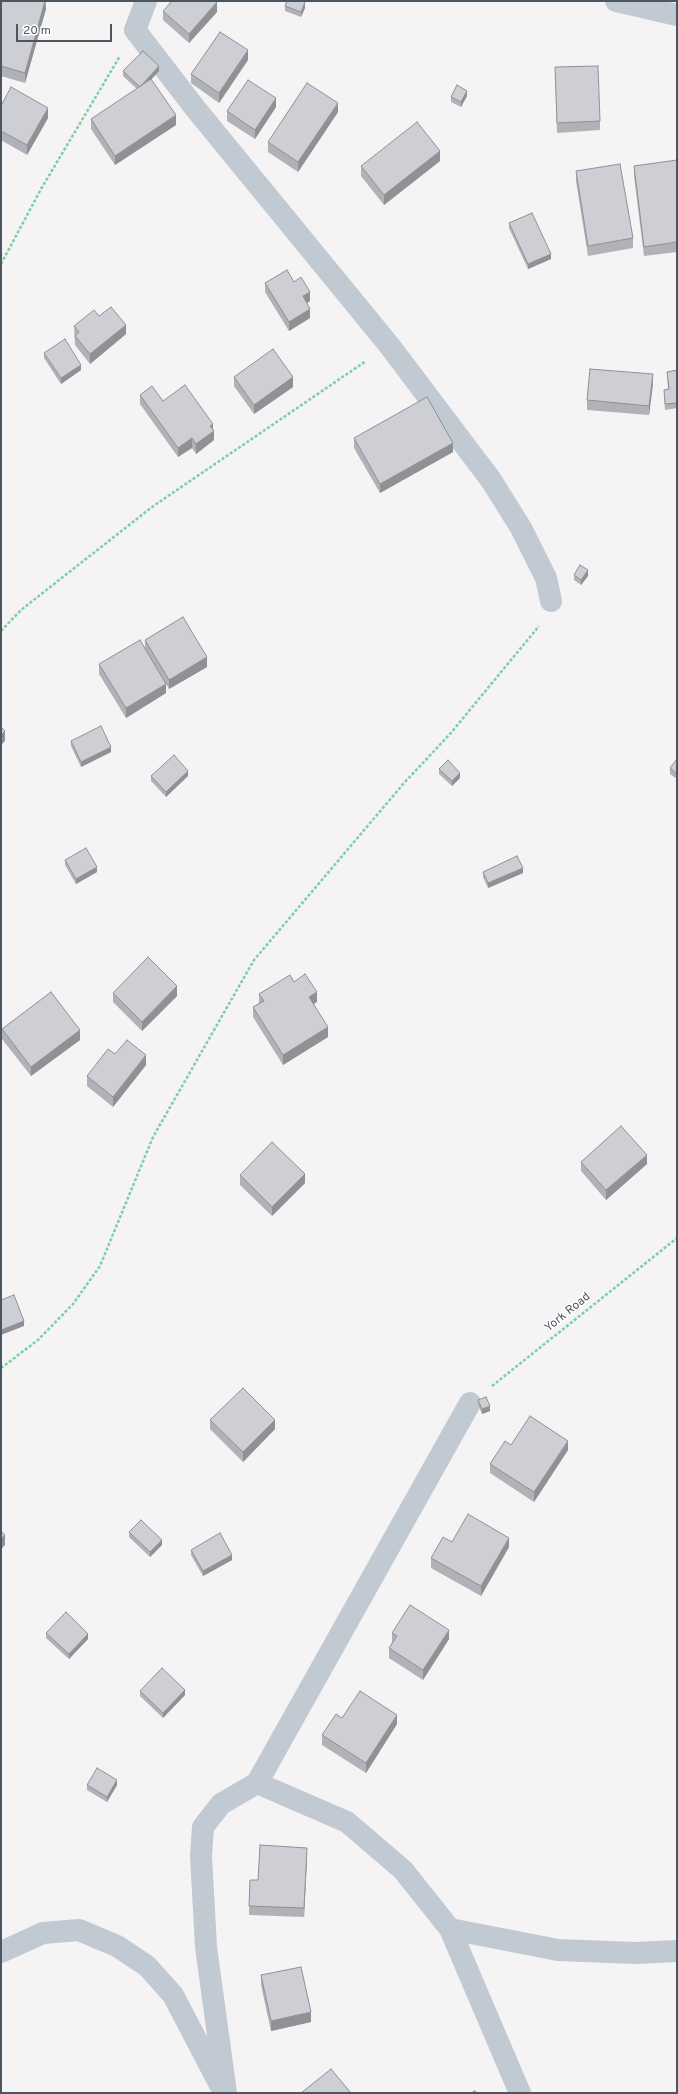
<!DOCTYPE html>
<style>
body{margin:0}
#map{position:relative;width:678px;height:2094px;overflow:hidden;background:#f5f3f3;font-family:Overpass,sans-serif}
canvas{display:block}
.frame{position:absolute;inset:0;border:2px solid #4a5661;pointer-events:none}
.scale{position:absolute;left:16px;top:24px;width:96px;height:18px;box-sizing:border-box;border:2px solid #4a5661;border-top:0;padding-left:5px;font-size:12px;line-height:14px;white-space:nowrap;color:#4a5661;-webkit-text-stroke:3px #fff;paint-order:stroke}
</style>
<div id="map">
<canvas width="678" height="2094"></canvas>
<div class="frame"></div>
<div class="scale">20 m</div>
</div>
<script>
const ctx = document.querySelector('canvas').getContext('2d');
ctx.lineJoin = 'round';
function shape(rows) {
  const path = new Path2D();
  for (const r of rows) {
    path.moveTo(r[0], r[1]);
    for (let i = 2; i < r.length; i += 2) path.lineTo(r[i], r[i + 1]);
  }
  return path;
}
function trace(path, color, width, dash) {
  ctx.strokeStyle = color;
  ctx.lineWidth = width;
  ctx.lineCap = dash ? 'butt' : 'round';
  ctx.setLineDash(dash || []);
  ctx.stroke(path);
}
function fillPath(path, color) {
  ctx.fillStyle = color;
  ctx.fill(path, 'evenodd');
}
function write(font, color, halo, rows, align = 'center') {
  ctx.font = font + ' Overpass,sans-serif';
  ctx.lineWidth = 3;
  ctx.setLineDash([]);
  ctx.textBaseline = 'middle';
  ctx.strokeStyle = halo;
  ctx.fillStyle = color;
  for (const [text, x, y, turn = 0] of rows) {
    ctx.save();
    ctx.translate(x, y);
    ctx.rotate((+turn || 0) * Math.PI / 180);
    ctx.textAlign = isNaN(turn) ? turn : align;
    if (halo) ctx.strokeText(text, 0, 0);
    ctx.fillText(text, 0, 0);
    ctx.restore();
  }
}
const path = shape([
 [1,264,41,189,120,56],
 [1,631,21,610,152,507,366,361],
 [1,1368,38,1340,73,1304,100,1266,153,1137,254,960,404,783,450,734,539,626],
 [492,1386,677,1238]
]);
const minor = shape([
 [146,1,135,30,195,108,389,345,491,480,521,528,546,578,551,601],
 [616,1,677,15],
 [257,1783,347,1822,403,1870,450,1929,520,2093],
 [450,1929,558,1950,636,1953,677,1951],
 [1,1952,43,1933,79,1930,117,1946,147,1966,173,1995,220,2085],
 [226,2093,206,1947,201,1856,203,1827,221,1804,257,1783,470,1403]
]);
const wall = shape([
 [1,1,46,1,46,9,25,83,1,76],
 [285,6,305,8,301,17,285,11],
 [163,11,217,12,189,43,163,20],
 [248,60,219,103,191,83,191,74],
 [555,67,600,121,600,130,557,133],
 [123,71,159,71,151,79,176,125,115,165,91,129,91,119,137,89,123,76],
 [467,96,461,107,451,102,451,97],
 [1,106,48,118,27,155,1,140],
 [276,107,255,139,227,121,227,111],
 [338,112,298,172,268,152,268,142],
 [677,160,677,252,644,256,634,176,634,166],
 [440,161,384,205,361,176,361,166],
 [576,171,633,238,633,248,588,256,576,181],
 [509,223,551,259,528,269,509,228],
 [294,282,310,301,307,303,310,318,289,331,265,292,265,283],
 [99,316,126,334,90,364,75,345,74,326],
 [44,353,81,370,61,384,44,358],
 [677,370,677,408,665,410,664,390,668,389,667,372],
 [234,377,293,387,254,414,234,386],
 [653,384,649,415,587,410,587,400],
 [140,395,163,401,213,429,214,440,196,454,192,448,178,457,140,404],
 [354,438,453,452,380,493,354,448],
 [574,575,588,576,581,585,574,580],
 [145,640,207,667,169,689,166,684,166,693,126,718,99,674,99,664,145,648],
 [71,741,111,752,81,767,71,746],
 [677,759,677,779,670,774,670,768],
 [439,769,460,778,452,786,439,774],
 [151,776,188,776,166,797,151,781],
 [65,860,97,872,76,884,65,865],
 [483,872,523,873,488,888,483,877],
 [294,982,317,1002,314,1004,328,1037,283,1065,253,1017,253,1007,259,1003,259,994],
 [113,993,177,996,142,1031,113,1002],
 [2,1029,80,1040,31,1076,2,1039],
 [115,1054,146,1065,113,1107,87,1086,87,1076],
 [581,1162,647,1164,606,1200,581,1171],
 [240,1175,305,1183,272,1216,240,1185],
 [478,1400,490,1411,482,1414,478,1405],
 [210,1420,275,1429,243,1462,210,1429],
 [511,1445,568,1450,534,1502,490,1473,490,1464],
 [129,1532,162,1545,150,1557,129,1537],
 [452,1542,509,1547,481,1596,431,1568,431,1558],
 [191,1550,232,1560,203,1576,191,1555],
 [46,1633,88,1639,69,1659,46,1638],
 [392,1633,449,1639,423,1680,389,1658,389,1648,392,1642],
 [140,1691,185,1695,163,1718,140,1696],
 [342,1718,397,1724,366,1773,322,1745,322,1735],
 [87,1785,117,1785,107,1802,87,1790],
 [307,1857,304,1917,249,1915,249,1906,258,1880],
 [261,1975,311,2022,271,2031,261,1985]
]);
const shadedWall = shape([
 [45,1,46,9,25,83,25,73],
 [217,2,217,12,189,43,189,34],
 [305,2,305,8,301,17,301,12],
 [248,50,248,60,219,103,219,93],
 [159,66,159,71,140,92,140,87],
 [467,91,467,96,461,107,461,102],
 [276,98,276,107,255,139,255,130],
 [338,103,338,112,298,172,298,162],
 [48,108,48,118,27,155,27,145],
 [176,115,176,125,115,165,115,156],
 [440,151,440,161,384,205,384,195],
 [551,254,551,259,528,269,528,264],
 [310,292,310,301,303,306,303,296],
 [310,309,310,318,289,331,289,322],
 [126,325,126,334,90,364,90,354],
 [81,365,81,370,61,384,61,378],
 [653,374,653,384,649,415,649,406],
 [293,377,293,387,254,414,254,405],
 [213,424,213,432,214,431,214,440,196,454,196,444,210,426],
 [192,438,192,448,178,457,178,448],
 [453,443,453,452,380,493,380,484],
 [588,570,588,576,581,585,581,580],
 [207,657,207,667,169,689,169,680],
 [166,684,166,693,126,718,126,708],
 [5,731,5,741,1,745,1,735],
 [111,747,111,752,81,767,81,762],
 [188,771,188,776,166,797,166,792],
 [460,773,460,778,452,786,452,781],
 [97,867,97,872,76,884,76,879],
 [523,868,523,873,488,888,488,883],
 [177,986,177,996,142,1031,142,1022],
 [317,992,317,1002,309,1006,309,997],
 [328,1027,328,1037,283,1065,283,1055],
 [80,1030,80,1040,31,1076,31,1067],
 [146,1055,146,1065,113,1107,113,1097],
 [647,1155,647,1164,606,1200,606,1190],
 [305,1174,305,1183,272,1216,272,1207],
 [24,1321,24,1326,1,1335,1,1330],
 [490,1406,490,1411,482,1414,482,1409],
 [275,1420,275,1429,243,1462,243,1452],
 [568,1441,568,1450,534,1502,534,1492],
 [5,1535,5,1545,1,1549,1,1539],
 [509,1538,509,1547,481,1596,481,1586],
 [162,1540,162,1545,150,1557,150,1552],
 [232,1555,232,1560,203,1576,203,1571],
 [449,1630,449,1639,423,1680,423,1670],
 [88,1634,88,1639,69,1659,69,1654],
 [185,1690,185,1695,163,1718,163,1713],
 [397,1715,397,1724,366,1773,366,1763],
 [117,1780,117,1785,107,1802,107,1797],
 [307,1848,307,1857,304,1917,304,1908],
 [311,2012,311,2022,271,2031,271,2021]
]);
const building = shape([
 [1,1,45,1,25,73,1,66,1,1],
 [172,1,216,1,217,2,189,34,163,11,172,1],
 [287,1,301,1,305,2,301,12,285,6,287,1],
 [220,32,248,50,219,93,191,74,220,32],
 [143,51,159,66,140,87,123,71,143,51],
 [598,66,600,121,557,123,555,67,598,66],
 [151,79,176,115,115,156,91,119,151,79],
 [248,80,276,98,255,130,227,111,248,80],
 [307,83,338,103,298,162,268,142,307,83],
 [457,85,467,91,461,102,451,97,457,85],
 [11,87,48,108,27,145,1,131,1,106,11,87],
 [417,122,440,151,384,195,361,166,417,122],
 [677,160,677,242,644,247,634,166,677,160],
 [620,164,633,238,588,246,576,171,620,164],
 [532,213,551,254,528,264,509,223,532,213],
 [287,270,294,282,301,277,310,292,303,296,310,309,289,322,265,283,287,270],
 [111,307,126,325,90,354,75,336,79,332,74,326,94,310,99,316,111,307],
 [65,339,81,365,61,378,44,353,65,339],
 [273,349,293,377,254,405,234,377,273,349],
 [590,369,653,374,649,406,587,400,590,369],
 [677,370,677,403,665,404,664,390,669,389,667,372,677,370],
 [185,385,213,424,210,426,214,431,196,444,192,438,178,448,140,395,152,386,163,401,185,385],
 [427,397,453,443,380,484,354,438,427,397],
 [580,565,588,570,581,580,574,575,580,565],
 [183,617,207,657,169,680,145,640,183,617],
 [140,640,166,684,126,708,99,664,140,640],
 [101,726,111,747,81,762,71,741,101,726],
 [1,727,5,731,1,735,1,727],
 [174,755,188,771,166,792,151,776,174,755],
 [677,759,677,774,670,768,677,759],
 [448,760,460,773,452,781,439,769,448,760],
 [86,848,97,867,76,879,65,860,86,848],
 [517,856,523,868,488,883,483,872,517,856],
 [148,957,177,986,142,1022,113,993,148,957],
 [305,974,317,992,309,997,328,1027,283,1055,253,1007,264,1001,259,994,290,975,294,982,305,974],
 [51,992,80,1030,31,1067,2,1029,51,992],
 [127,1040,146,1055,113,1097,87,1076,108,1049,115,1054,127,1040],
 [621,1126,647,1155,606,1190,581,1162,621,1126],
 [272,1142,305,1174,272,1207,240,1175,272,1142],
 [14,1295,24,1321,1,1330,1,1300,14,1295],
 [243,1388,275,1420,243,1452,210,1420,243,1388],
 [486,1397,490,1406,482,1409,478,1400,486,1397],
 [530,1416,568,1441,534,1492,490,1464,505,1441,511,1445,530,1416],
 [468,1514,509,1538,481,1586,431,1558,443,1537,452,1542,468,1514],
 [141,1520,162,1540,150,1552,129,1532,141,1520],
 [1,1531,5,1535,1,1539,1,1531],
 [220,1533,232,1555,203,1571,191,1550,220,1533],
 [410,1605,449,1630,423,1670,389,1648,397,1636,392,1633,410,1605],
 [66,1612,88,1634,69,1654,46,1633,66,1612],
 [162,1668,185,1690,163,1713,140,1691,162,1668],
 [360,1691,397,1715,366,1763,322,1735,336,1714,342,1718,360,1691],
 [97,1768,117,1780,107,1797,87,1785,97,1768],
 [260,1845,307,1848,304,1908,249,1906,250,1880,258,1880,260,1845],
 [301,1967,311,2012,271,2021,261,1975,301,1967],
 [331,2069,351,2093,301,2093,331,2069],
 [474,2091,478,2093,472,2093,474,2091]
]);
const streetNames = [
 ["York Road",568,1313,-39]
];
trace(path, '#7ad0a6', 2.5, [3, 2]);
trace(minor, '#c1cad2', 22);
fillPath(wall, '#b0b2b7');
fillPath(shadedWall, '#909195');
fillPath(building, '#cdcfd5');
trace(building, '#909195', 1);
write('12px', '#4a5661', '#fff', streetNames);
</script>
